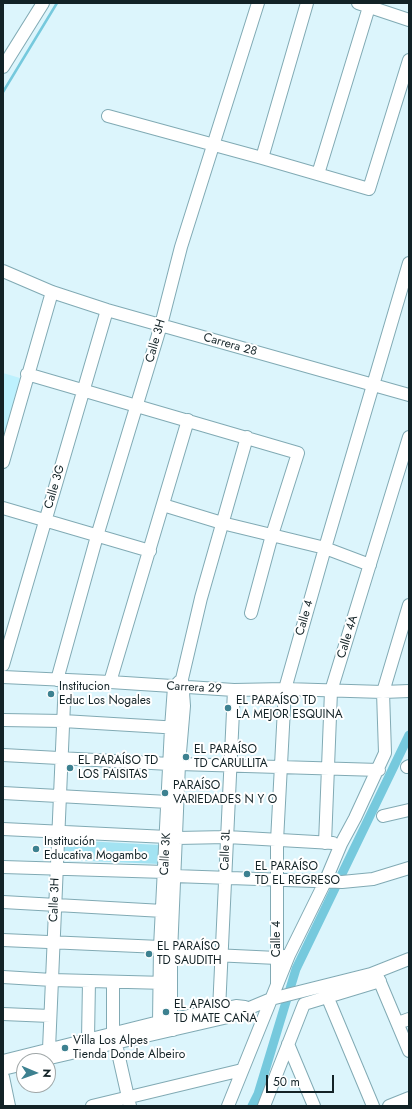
<!DOCTYPE html>
<meta charset="utf-8">
<style>
body{margin:0}
#map{position:relative;width:412px;height:1109px;overflow:hidden;background:#dcf5fc;font-family:Jost,sans-serif}
canvas{display:block}
.frame{position:absolute;inset:0;border:4px solid #122226;pointer-events:none}
.north{position:absolute;left:16px;top:1053px;width:40px;height:40px;box-sizing:border-box;background:#fff;border:1px solid #a0a7a8;border-radius:50%;rotate:92deg;font-size:11px;font-weight:700;line-height:16px;text-align:center;color:#122226}
.north::after{content:'';display:block;margin:auto;width:14px;height:18px;background:#3d8190;clip-path:polygon(50% 0,100% 100%,50% 72%,0 100%)}
.scale{position:absolute;left:266px;top:1075px;width:68px;height:18px;box-sizing:border-box;border:2px solid #122226;border-top:0;padding-left:5px;font-size:12px;line-height:14px;white-space:nowrap;color:#122226;-webkit-text-stroke:3px #fff;paint-order:stroke}
</style>
<div id="map">
<canvas width="412" height="1109"></canvas>
<div class="frame"></div>
<div class="north">N</div>
<div class="scale">50 m</div>
</div>
<script>
const ctx = document.querySelector('canvas').getContext('2d');
ctx.lineJoin = 'round';
function fillPath(path, color) {
  ctx.fillStyle = color;
  ctx.fill(path, 'evenodd');
}
function shape(rows) {
  const path = new Path2D();
  for (const r of rows) {
    path.moveTo(r[0], r[1]);
    for (let i = 2; i < r.length; i += 2) path.lineTo(r[i], r[i + 1]);
  }
  return path;
}
function trace(path, color, width, dash) {
  ctx.strokeStyle = color;
  ctx.lineWidth = width;
  ctx.lineCap = dash ? 'butt' : 'round';
  ctx.setLineDash(dash || []);
  ctx.stroke(path);
}
function write(font, color, halo, rows, align = 'center') {
  ctx.font = font + ' Jost,sans-serif';
  ctx.lineWidth = 4;
  ctx.setLineDash([]);
  ctx.textBaseline = 'middle';
  ctx.strokeStyle = halo;
  ctx.fillStyle = color;
  for (const [text, x, y, turn = 0] of rows) {
    ctx.save();
    ctx.translate(x, y);
    ctx.rotate((+turn || 0) * Math.PI / 180);
    ctx.textAlign = isNaN(turn) ? turn : align;
    if (halo) ctx.strokeText(text, 0, 0);
    ctx.fillText(text, 0, 0);
    ctx.restore();
  }
}
const built = shape([
 [3,373,20,378,3,439]
]);
const green = shape([
 [65,840,160,845,160,864,64,860]
]);
const stream = shape([
 [3,92,57,3]
]);
const canal = shape([
 [252,1106,258,1094,296,969,409,735]
]);
const minor = shape([
 [358,3,409,20],
 [3,67,43,3],
 [108,116,262,158,369,189,409,60],
 [262,158,307,3],
 [318,174,369,7],
 [3,271,52,292,107,310,409,395],
 [27,374,298,453,272,535,251,613],
 [3,462,52,292],
 [163,505,222,523,325,548,370,565],
 [3,508,150,551],
 [3,665,107,310],
 [3,677,110,682,234,690,285,689,383,692,409,691],
 [57,680,97,536,161,325,181,247,258,3],
 [110,682,188,420],
 [3,720,63,721,180,728],
 [3,755,170,764],
 [179,764,379,770],
 [407,767,409,766],
 [3,793,168,802],
 [383,816,409,810],
 [3,829,167,837],
 [177,838,227,837,333,843],
 [325,843,331,691,409,437],
 [3,867,165,872],
 [174,876,342,882,373,879,409,868],
 [3,902,163,911],
 [3,940,160,947],
 [171,953,277,958,284,956],
 [377,975,409,1051],
 [3,977,52,980,166,983],
 [277,985,277,841,285,689,325,548,409,263],
 [327,996,373,1106],
 [219,1010,234,690],
 [3,1014,50,1016],
 [398,1023,409,1019],
 [173,1030,171,1020,171,953,179,764,184,706,182,679,201,598,247,437],
 [161,1032,159,1022,160,947,171,728,174,687,180,681],
 [113,1034,113,982],
 [88,1039,89,981],
 [116,1044,130,1106],
 [288,1044,314,1106],
 [49,1049,65,680],
 [3,1061,159,1022,236,1006,245,1007],
 [37,1061,228,1017,271,999,371,974,409,959],
 [3,1069,24,1064],
 [3,1077,9,1106],
 [92,1106,242,1070],
 [228,1106,289,955,325,882,341,844,355,818,385,753,383,692,409,605],
 [264,1106,304,1004,380,981],
 [389,1106,409,1098]
]);
const markers = [
 [51,694,4,"#3d8190"],
 [228,708,4,"#3d8190"],
 [186,757,4,"#3d8190"],
 [70,768,4,"#3d8190"],
 [165,793,4,"#3d8190"],
 [36,849,4,"#3d8190"],
 [247,874,4,"#3d8190"],
 [149,954,4,"#3d8190"],
 [166,1012,4,"#3d8190"],
 [65,1048,4,"#3d8190"]
];
const streetNames = [
 ["Calle 3H",156,341,-74],
 ["Carrera 28",230,345,16],
 ["Calle 3G",55,487,-74],
 ["Calle 4",305,618,-74],
 ["Calle 4A",348,637,-73],
 ["Carrera 29",194,688,3],
 ["Calle 3L",226,850,-88],
 ["Calle 3K",166,854,-87],
 ["Calle 3H",55,900,-88],
 ["Calle 4",277,939,-90]
];
const poiNames = [
 ["Institucion",59,687],
 ["Educ Los Nogales",59,701],
 ["EL PARAÍSO TD",236,701],
 ["LA MEJOR ESQUINA",236,715],
 ["EL PARAÍSO",194,750],
 ["TD CARULLITA",194,764],
 ["EL PARAÍSO TD",78,761],
 ["LOS PAISITAS",78,775],
 ["PARAÍSO",173,786],
 ["VARIEDADES N Y O",173,800],
 ["Institución",44,842],
 ["Educativa Mogambo",44,856],
 ["EL PARAÍSO",255,867],
 ["TD EL REGRESO",255,881],
 ["EL PARAÍSO",157,947],
 ["TD SAUDITH",157,961],
 ["EL APAISO",174,1005],
 ["TD MATE CAÑA",174,1019],
 ["Villa Los Alpes",73,1041],
 ["Tienda Donde Albeiro",73,1055]
];
fillPath(built, '#bdf1fe');
fillPath(green, '#a3e3f2');
trace(stream, '#76c9dd', 2.5);
trace(canal, '#76c9dd', 9);
trace(minor, '#81aab4', 14);
trace(minor, '#fff', 12);
for (const [x, y, r, color] of markers) {
  const dot = new Path2D();
  dot.arc(x, y, r, 0, 2 * Math.PI);
  ctx.fillStyle = color;
  ctx.fill(dot);
  trace(dot, '#fff', 1.5);
}
write('12px', '#122226', '#fff', streetNames);
write('12px', '#122226', '#fff', poiNames, 'left');
</script>
